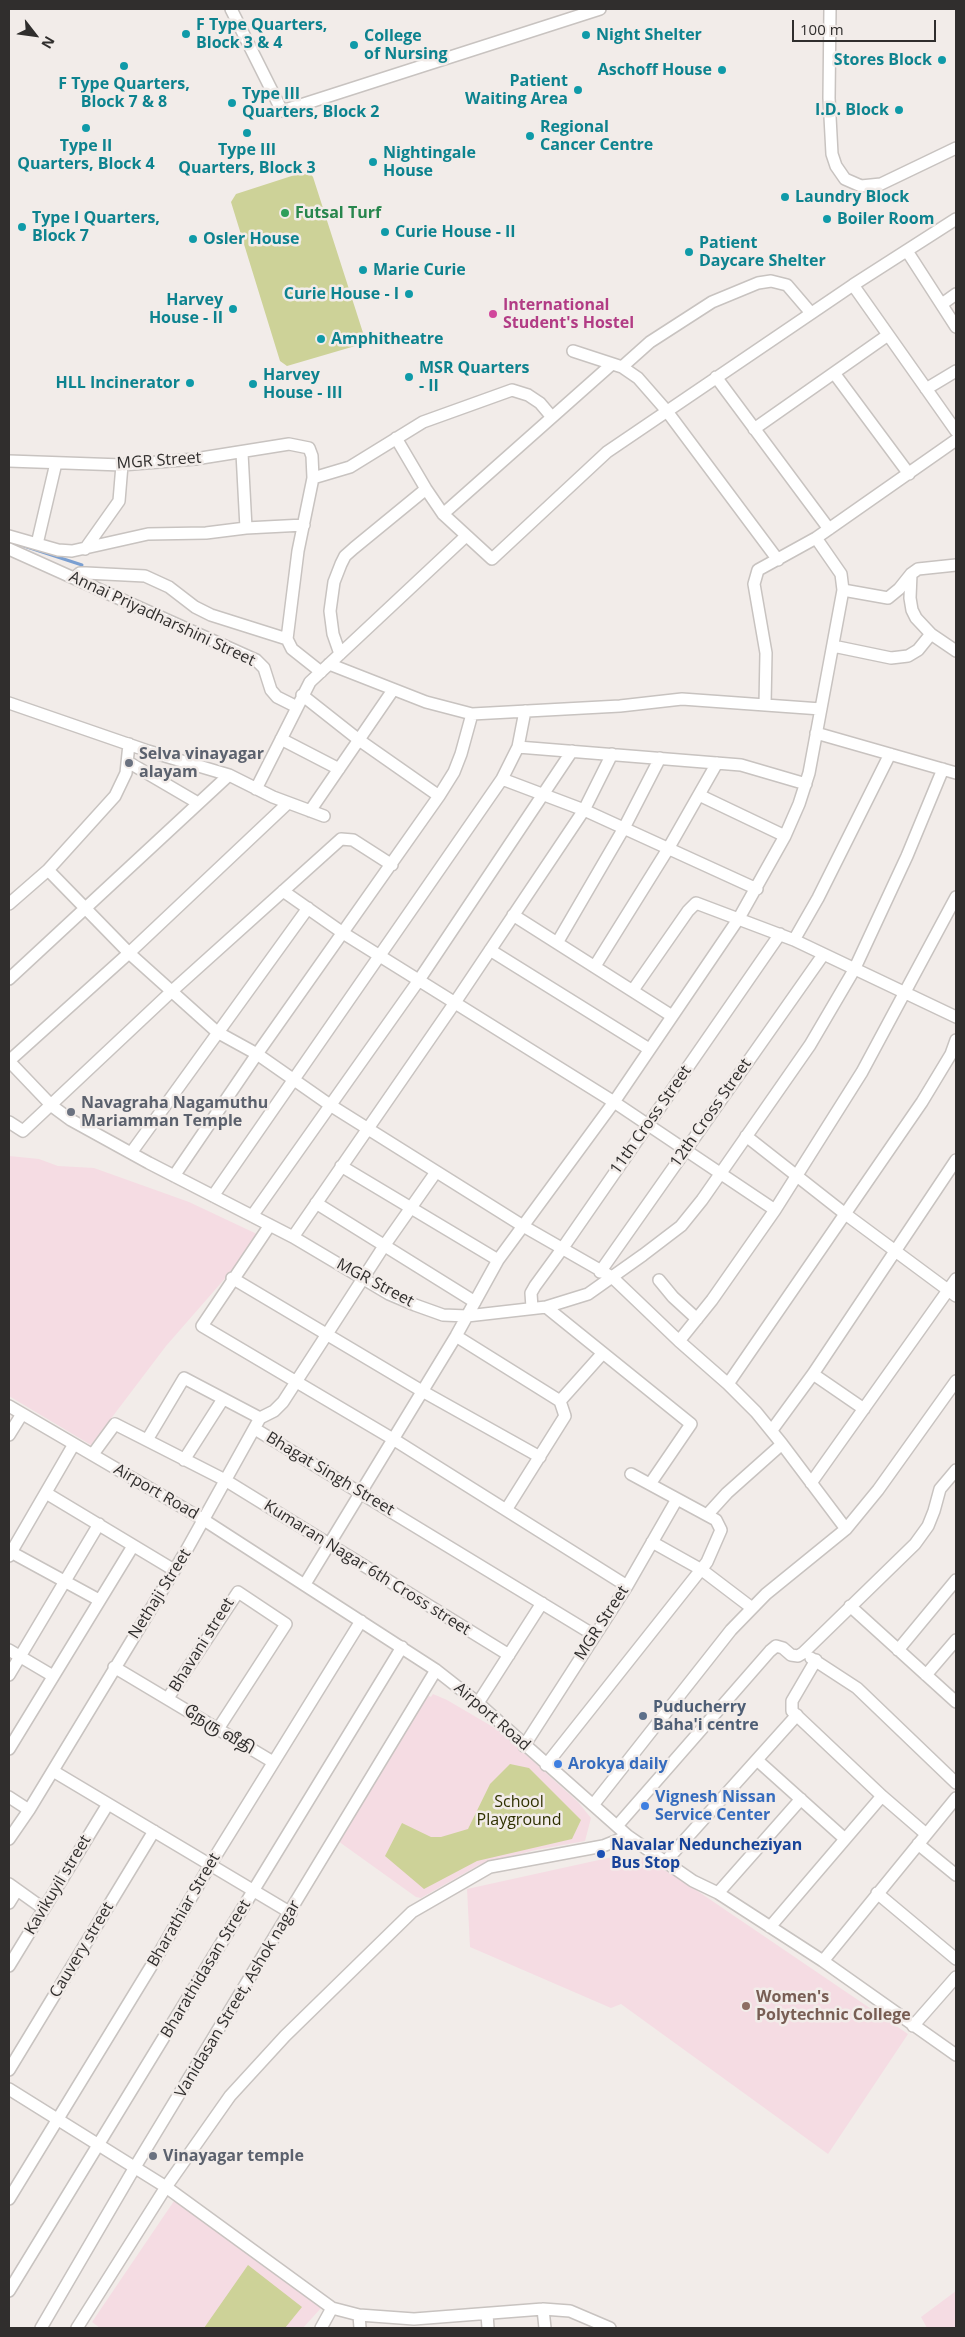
<!DOCTYPE html>
<meta charset="utf-8">
<style>
body{margin:0}
#map{position:relative;width:965px;height:2337px;overflow:hidden;background:#f2ece9;font-family:"Open Sans",sans-serif}
canvas{display:block}
.frame{position:absolute;inset:0;border:10px solid #302e2d;pointer-events:none}
.north{position:absolute;left:10px;top:10px;width:50px;height:50px;-webkit-text-stroke:4px #f2ece9;paint-order:stroke;rotate:120deg;font-size:14px;font-weight:700;line-height:20px;text-align:center;color:#302e2d}
.north::after{content:'';display:block;margin:auto;width:18px;height:22px;background:#302e2d;clip-path:polygon(50% 0,100% 100%,50% 72%,0 100%)}
.scale{position:absolute;left:792px;top:20px;width:144px;height:22px;box-sizing:border-box;border:2px solid #302e2d;border-top:0;padding-left:6px;font-size:15px;line-height:18px;white-space:nowrap;color:#302e2d;-webkit-text-stroke:4px #f2ece9;paint-order:stroke}
</style>
<div id="map">
<canvas width="965" height="2337"></canvas>
<div class="frame"></div>
<div class="north">N</div>
<div class="scale">100 m</div>
</div>
<script>
const ctx = document.querySelector('canvas').getContext('2d');
ctx.lineJoin = 'round';
function fillPath(path, color) {
  ctx.fillStyle = color;
  ctx.fill(path, 'evenodd');
}
function shape(rows) {
  const path = new Path2D();
  for (const r of rows) {
    path.moveTo(r[0], r[1]);
    for (let i = 2; i < r.length; i += 2) path.lineTo(r[i], r[i + 1]);
  }
  return path;
}
function trace(path, color, width, dash) {
  ctx.strokeStyle = color;
  ctx.lineWidth = width;
  ctx.lineCap = dash ? 'butt' : 'round';
  ctx.setLineDash(dash || []);
  ctx.stroke(path);
}
function write(font, color, halo, rows, align = 'center') {
  ctx.font = font + ' "Open Sans","Noto Sans Tamil",sans-serif';
  ctx.lineWidth = 5;
  ctx.setLineDash([]);
  ctx.textBaseline = 'middle';
  ctx.strokeStyle = halo;
  ctx.fillStyle = color;
  for (const [text, x, y, turn = 0] of rows) {
    ctx.save();
    ctx.translate(x, y);
    ctx.rotate((+turn || 0) * Math.PI / 180);
    ctx.textAlign = isNaN(turn) ? turn : align;
    if (halo) ctx.strokeText(text, 0, 0);
    ctx.fillText(text, 0, 0);
    ctx.restore();
  }
}
const education = shape([
 [9,1156,39,1159,58,1166,94,1168,189,1202,259,1235,228,1275,166,1346,91,1445,9,1396],
 [433,1694,447,1700,500,1731,578,1802,591,1818,585,1841,535,1850,479,1865,421,1898,416,1897,338,1841,427,1695,431,1697],
 [617,1856,649,1858,908,2034,828,2154,621,2004,611,2008,470,1947,467,1889],
 [176,2198,321,2308,303,2328,100,2328,92,2322],
 [956,2291,956,2328,927,2328,921,2317]
]);
const green = shape([
 [304,172,310,173,313,177,365,339,362,344,287,366,280,361,231,202,236,194],
 [510,1764,529,1768,581,1820,572,1839,477,1861,424,1889,385,1856,402,1823,431,1837,441,1837,468,1829,490,1784],
 [248,2265,302,2307,285,2328,204,2328]
]);
const stream = shape([
 [24,546,82,565]
]);
const minor = shape([
 [231,9,282,111,600,9],
 [830,9,829,98,832,154,836,166,845,179,861,186,881,184,956,148],
 [907,251,956,327],
 [853,285,956,431],
 [942,304,956,294],
 [573,351,622,367,638,378,666,410,778,560],
 [622,367,650,342,712,302,758,283,771,281,787,285,811,313],
 [834,373,909,474],
 [716,377,829,529],
 [926,389,956,371],
 [754,429,888,335],
 [396,438,426,489,443,514,492,559,607,452,853,285,956,219],
 [242,453,246,528],
 [9,461,122,465,195,459,289,444,309,448,312,456,313,478,298,551,287,639,292,649,321,672],
 [313,478,350,467,423,422,512,390,528,395,540,403,551,416],
 [443,514,612,364],
 [9,536,58,550,72,551,148,534,206,533,246,528,304,525],
 [37,544,56,463],
 [9,549,256,660,264,668,271,690,277,697,297,707],
 [85,549,119,501,122,465],
 [911,574,910,598,912,610,916,618,931,634,956,651],
 [74,578,80,573,86,573,145,576,169,587,195,607,211,615,287,639],
 [843,590,888,598,899,589,911,574,918,569,956,565],
 [833,646,891,658,908,656,918,650,931,634],
 [340,654,333,634,330,611,334,582,341,564,345,556,354,548,426,489],
 [329,664,426,702,472,714,620,706,682,699,821,709],
 [302,695,359,740,439,796],
 [9,703,148,751,229,775,273,797,324,816],
 [765,705,766,653,754,584,758,570,816,538,956,440],
 [816,733,956,773],
 [281,739,339,769],
 [518,747,741,765,806,784],
 [128,762,198,803],
 [502,779,584,810,757,889],
 [256,789,310,682,466,536],
 [699,795,785,836],
 [310,811,393,690],
 [48,870,115,796,126,773,129,744],
 [283,891,343,933,614,1102,775,1210],
 [9,904,48,870,129,953,217,1032,257,1054,330,1105,523,1226,612,1277,679,1341,728,1384,756,1412,782,1444,846,1529],
 [513,915,672,1016],
 [794,940,818,898,890,754],
 [557,943,624,828,660,758],
 [490,950,649,1049],
 [595,966,668,849,717,763],
 [9,979,229,775],
 [633,990,688,911,696,903,794,940,956,1017],
 [9,1061,52,1106,71,1120,149,1163,293,1237,389,1294,415,1305,443,1315,467,1316,546,1307,588,1294,643,1255,681,1226,702,1200,810,1045,854,970,907,856,943,769],
 [9,1061,129,953,288,803],
 [9,1122,23,1131,172,991,341,839,353,840,392,865],
 [746,1136,844,1213,956,1296],
 [131,1153,308,908],
 [341,1166,498,1260],
 [174,1176,257,1054,439,796,454,772,461,754,472,714],
 [213,1196,502,779,518,747,525,711],
 [316,1203,475,1302],
 [252,1216,419,980,572,751],
 [270,1225,202,1326,393,1439,627,1586],
 [293,1237,456,1001,584,810,612,754],
 [600,1272,823,955],
 [232,1278,422,1391,540,1457],
 [659,1280,673,1297,697,1319],
 [546,1307,691,1424,650,1484],
 [532,1308,531,1293,535,1286,562,1249,780,934],
 [456,1336,560,1401,602,1354],
 [679,1341,712,1300,775,1210,862,1072,956,897],
 [813,1374,864,1409],
 [728,1384,922,1102,951,1054,956,1040],
 [9,1406,204,1520,436,1670,478,1703,628,1836,693,1881,718,1893,823,1961,956,2055],
 [260,1418,274,1411,283,1402,384,1246,436,1172],
 [255,1429,594,1635],
 [772,1430,813,1374,956,1160],
 [9,1435,22,1414],
 [93,1454,115,1424,225,1480,509,1655],
 [184,1460,223,1399],
 [811,1483,956,1279],
 [46,1493,174,1570],
 [506,1510,565,1416,560,1401],
 [707,1515,727,1493,782,1444],
 [652,1542,702,1570,752,1608],
 [9,1551,99,1600],
 [9,1556,74,1444],
 [305,1584,456,1336,498,1260,614,1102,739,918,785,836,799,804,809,773,843,590,841,574,816,538],
 [850,1606,956,1702],
 [9,1650,53,1676],
 [898,1650,956,1580],
 [811,1658,857,1688,956,1783],
 [114,1667,273,1762],
 [9,1675,99,1524],
 [926,1675,956,1640],
 [168,1698,238,1592,286,1624,218,1729],
 [478,1703,542,1603],
 [524,1746,627,1586,677,1499],
 [9,1749,133,1546],
 [757,1760,845,1839],
 [546,1765,707,1562,721,1530,716,1520,631,1474],
 [53,1771,291,1913],
 [882,1796,926,1834],
 [9,1797,29,1810],
 [593,1805,731,1630,766,1594,846,1529,878,1490,956,1381],
 [617,1826,770,1651,776,1646,783,1648,791,1655,798,1656,803,1653,915,1544,928,1526,934,1511,940,1489,956,1470],
 [9,1839,29,1810,186,1551,260,1418,184,1378,147,1440],
 [918,1844,956,1875],
 [665,1862,797,1715],
 [9,1884,44,1909],
 [718,1893,801,1799],
 [877,1893,956,1959],
 [9,1903,17,1890],
 [770,1927,882,1796,792,1711,792,1701,816,1660],
 [823,1961,956,1798],
 [9,1966,108,1804],
 [913,2026,956,1977],
 [9,2070,154,1831],
 [9,2089,166,2187,332,2308,359,2315,414,2319,543,2309,570,2311,610,2328],
 [9,2199,158,1955,210,1865,361,1621],
 [9,2291,402,1647],
 [543,2309,545,2328],
 [487,2314,488,2328],
 [359,2315,360,2328],
 [41,2328,135,2167,436,1670],
 [77,2328,166,2187,230,2096,285,2036,412,1912,490,1867,603,1846,628,1836],
 [321,2328,332,2308]
]);
const markers = [
 [186,34,5,"#0f9aa8"],
 [586,35,5,"#0f9aa8"],
 [354,45,5,"#0f9aa8"],
 [942,60,5,"#0f9aa8"],
 [124,66,5,"#0f9aa8"],
 [722,70,5,"#0f9aa8"],
 [578,90,5,"#0f9aa8"],
 [232,103,5,"#0f9aa8"],
 [899,110,5,"#0f9aa8"],
 [86,128,5,"#0f9aa8"],
 [247,133,5,"#0f9aa8"],
 [530,136,5,"#0f9aa8"],
 [373,162,5,"#0f9aa8"],
 [785,197,5,"#0f9aa8"],
 [285,213,5,"#2e9e5b"],
 [827,219,5,"#0f9aa8"],
 [22,227,5,"#0f9aa8"],
 [385,232,5,"#0f9aa8"],
 [193,239,5,"#0f9aa8"],
 [689,252,5,"#0f9aa8"],
 [363,270,5,"#0f9aa8"],
 [409,294,5,"#0f9aa8"],
 [233,309,5,"#0f9aa8"],
 [493,314,5,"#d1479c"],
 [321,339,5,"#0f9aa8"],
 [409,377,5,"#0f9aa8"],
 [190,383,5,"#0f9aa8"],
 [253,384,5,"#0f9aa8"],
 [129,763,5,"#6b7280"],
 [71,1112,5,"#6b7280"],
 [643,1716,5,"#5c6f8a"],
 [558,1764,5,"#3f7fe0"],
 [645,1806,5,"#3f7fe0"],
 [601,1854,5,"#1a4fb4"],
 [746,2006,5,"#8d6e63"],
 [153,2156,5,"#6b7280"]
];
const cultureNames = [
 ["F Type Quarters,",196,25],
 ["Block 3 & 4",196,43],
 ["Night Shelter",596,35],
 ["College",364,36],
 ["of Nursing",364,54],
 ["Stores Block",932,60,"right"],
 ["Aschoff House",712,70,"right"],
 ["Patient",568,81,"right"],
 ["Waiting Area",568,99,"right"],
 ["F Type Quarters,",124,84,"center"],
 ["Block 7 & 8",124,102,"center"],
 ["Type III",242,94],
 ["Quarters, Block 2",242,112],
 ["I.D. Block",889,110,"right"],
 ["Regional",540,127],
 ["Cancer Centre",540,145],
 ["Type II",86,146,"center"],
 ["Quarters, Block 4",86,164,"center"],
 ["Type III",247,150,"center"],
 ["Quarters, Block 3",247,168,"center"],
 ["Nightingale",383,153],
 ["House",383,171],
 ["Laundry Block",795,197],
 ["Type I Quarters,",32,218],
 ["Block 7",32,236],
 ["Boiler Room",837,219],
 ["Curie House - II",395,232],
 ["Osler House",203,239],
 ["Patient",699,243],
 ["Daycare Shelter",699,261],
 ["Marie Curie",373,270],
 ["Curie House - I",399,294,"right"],
 ["Harvey",223,300,"right"],
 ["House - II",223,318,"right"],
 ["Amphitheatre",331,339],
 ["MSR Quarters",419,368],
 ["- II",419,386],
 ["Harvey",263,375],
 ["House - III",263,393],
 ["HLL Incinerator",180,383,"right"]
];
const leisureNames = [
 ["Futsal Turf",295,213]
];
const hotelNames = [
 ["International",503,305],
 ["Student's Hostel",503,323]
];
const streetNames = [
 ["MGR Street",159,461,-4],
 ["Annai Priyadharshini Street",162,619,25],
 ["12th Cross Street",711,1113,-55],
 ["11th Cross Street",651,1120,-55],
 ["MGR Street",375,1283,28],
 ["Bhagat Singh Street",330,1474,31],
 ["Airport Road",156,1492,30],
 ["Kumaran Nagar 6th Cross street",367,1568,32],
 ["Nethaji Street",160,1594,-58],
 ["MGR Street",602,1623,-57],
 ["Bhavani street",202,1645,-58],
 ["Airport Road",492,1717,41],
 ["நேரு வீதி",219,1730,31],
 ["Kavikuyil street",58,1885,-59],
 ["Bharathiar Street",184,1910,-60],
 ["Cauvery street",82,1950,-59],
 ["Bharathidasan Street",206,1969,-59],
 ["Vanidasan Street, Ashok nagar",238,1999,-59]
];
const worshipNames = [
 ["Selva vinayagar",139,754],
 ["alayam",139,772],
 ["Navagraha Nagamuthu",81,1103],
 ["Mariamman Temple",81,1121],
 ["Vinayagar temple",163,2156]
];
const serviceNames = [
 ["Puducherry",653,1707],
 ["Baha'i centre",653,1725]
];
const shopNames = [
 ["Arokya daily",568,1764],
 ["Vignesh Nissan",655,1797],
 ["Service Center",655,1815]
];
const parkNames = [
 ["School",519,1802],
 ["Playground",519,1820]
];
const transitNames = [
 ["Navalar Neduncheziyan",611,1845],
 ["Bus Stop",611,1863]
];
const educationNames = [
 ["Women's",756,1997],
 ["Polytechnic College",756,2015]
];
fillPath(education, '#f5dce3');
fillPath(green, '#cdd298');
trace(stream, '#7a9fd1', 3);
trace(minor, '#c8c3c0', 14);
trace(minor, '#fff', 11);
for (const [x, y, r, color] of markers) {
  const dot = new Path2D();
  dot.arc(x, y, r, 0, 2 * Math.PI);
  ctx.fillStyle = color;
  ctx.fill(dot);
  trace(dot, '#f2ece9', 2);
}
write('bold 16px', '#0d838f', '#f2ece9', cultureNames, 'left');
write('bold 16px', '#27864d', '#f2ece9', leisureNames, 'left');
write('bold 16px', '#b23c85', '#f2ece9', hotelNames, 'left');
write('16px', '#302e2d', '#f2ece9', streetNames);
write('bold 16px', '#5b616d', '#f2ece9', worshipNames, 'left');
write('bold 16px', '#4e5e75', '#f2ece9', serviceNames, 'left');
write('bold 16px', '#366cbe', '#f2ece9', shopNames, 'left');
write('16px', '#2f3100', '#f2ece9', parkNames);
write('bold 16px', '#164399', '#f2ece9', transitNames, 'left');
write('bold 16px', '#785e54', '#f2ece9', educationNames, 'left');
</script>
